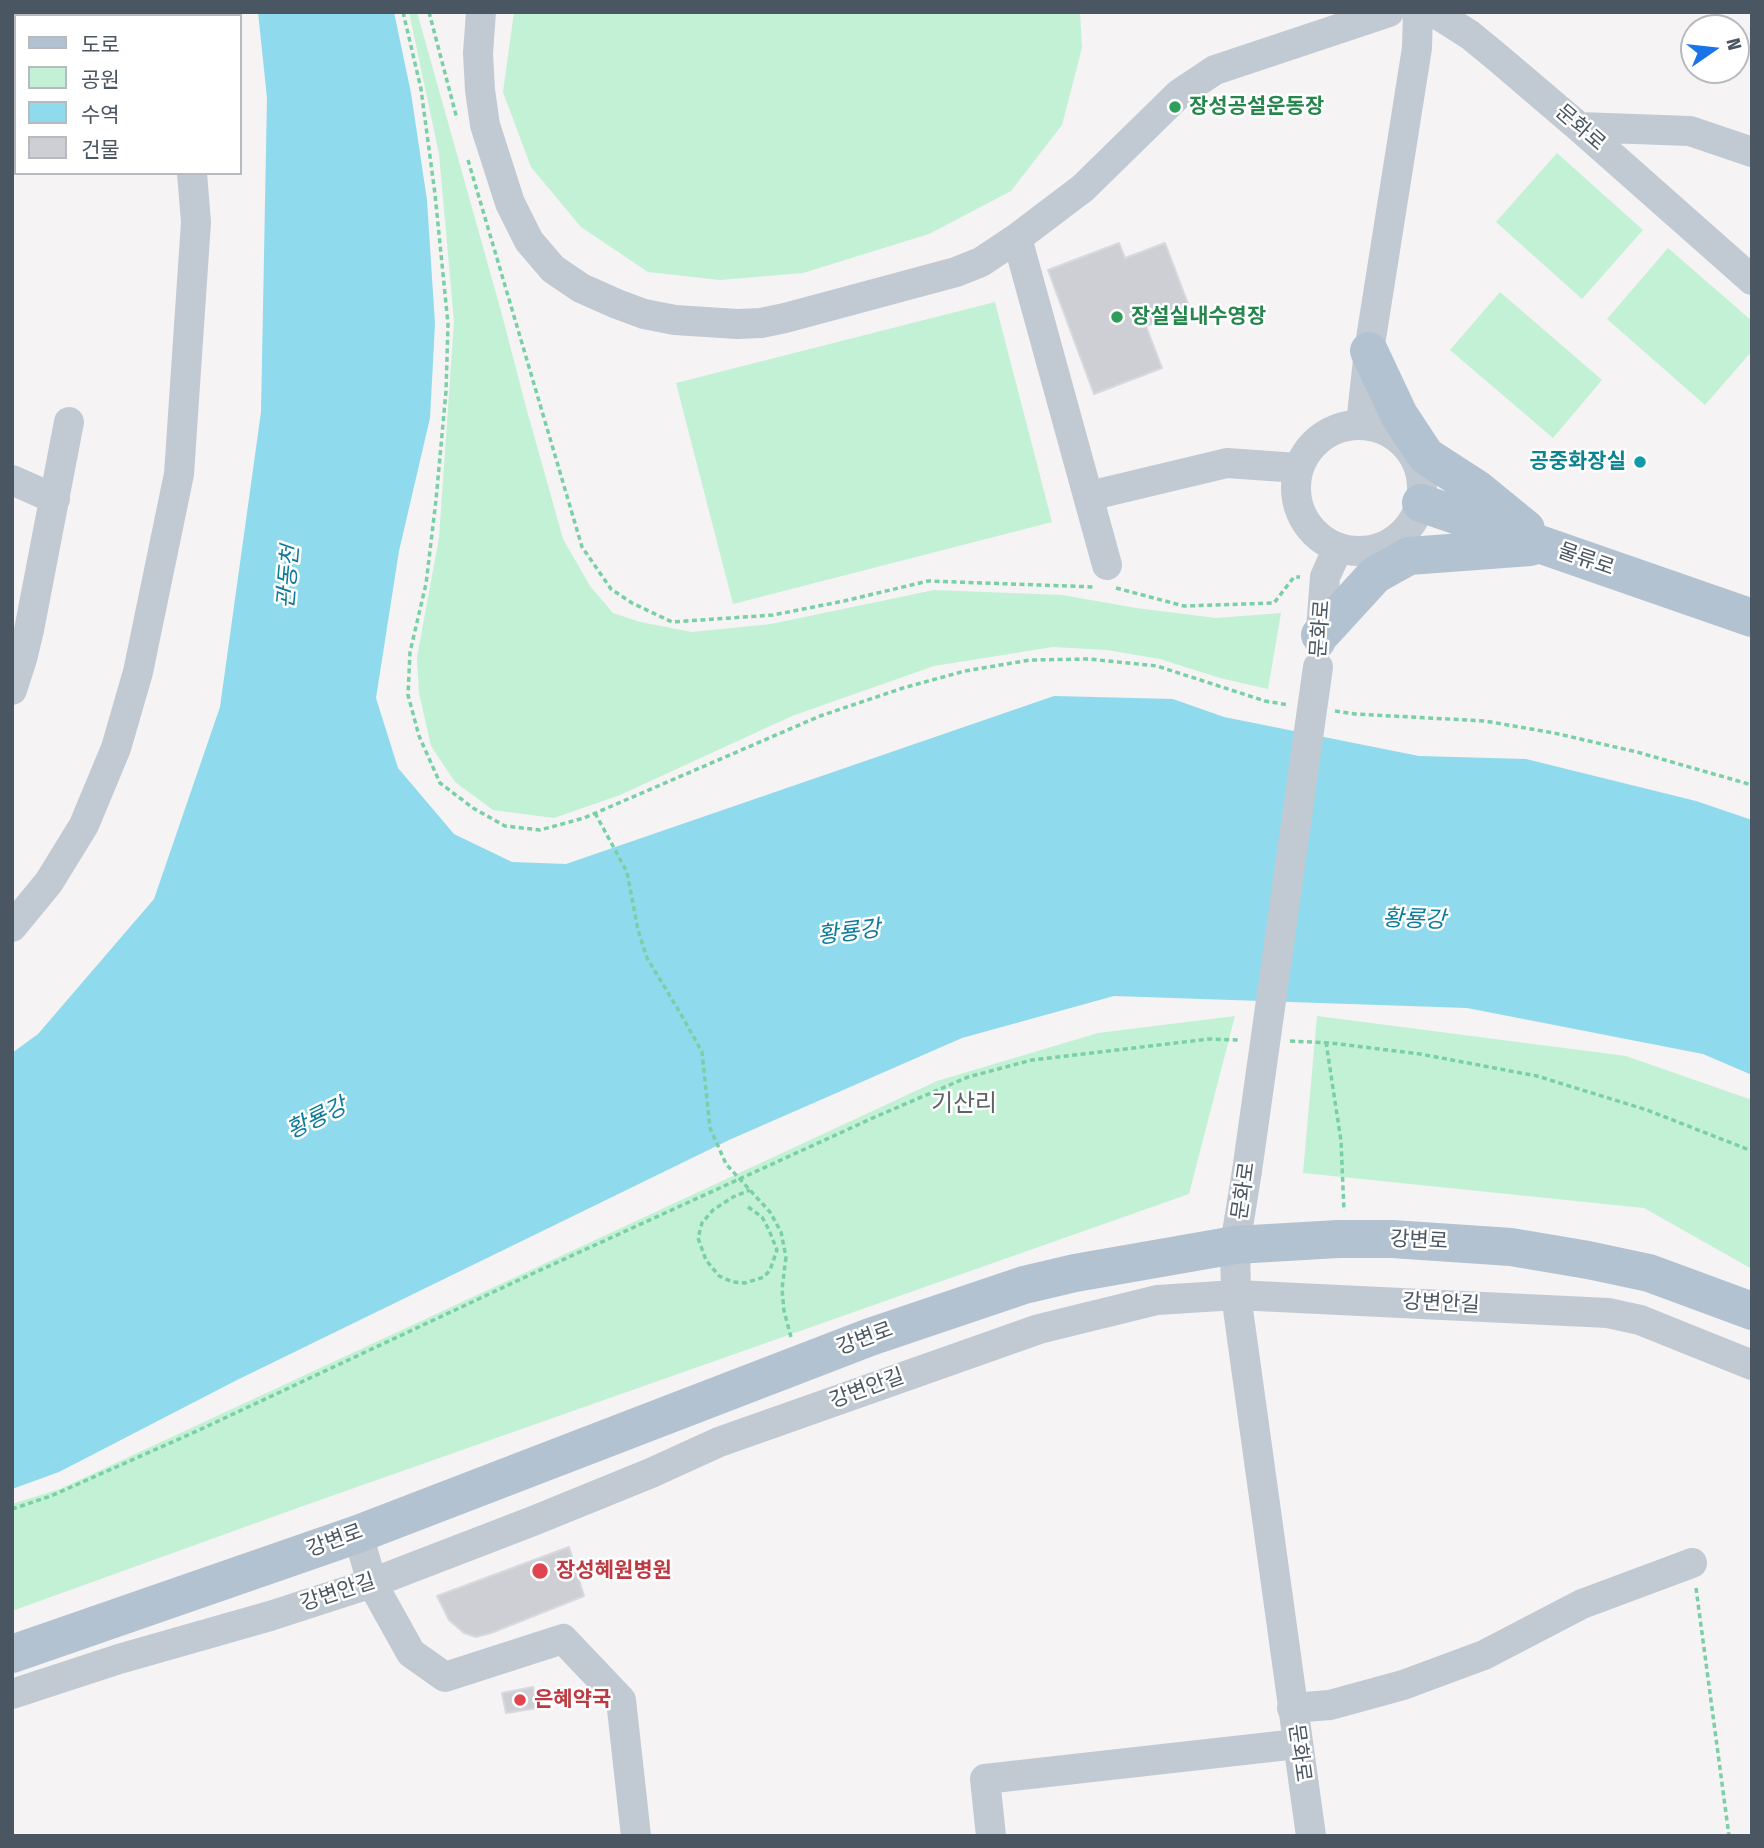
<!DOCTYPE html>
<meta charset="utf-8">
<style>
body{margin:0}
#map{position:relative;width:1764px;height:1848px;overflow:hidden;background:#f5f3f3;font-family:"Fira Sans Condensed","Noto Sans KR",sans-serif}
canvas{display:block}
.frame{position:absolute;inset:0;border:14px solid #4a5661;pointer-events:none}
.legend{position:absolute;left:14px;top:14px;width:228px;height:161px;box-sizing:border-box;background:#fff;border:2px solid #b7bbc0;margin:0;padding:9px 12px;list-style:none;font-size:21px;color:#4a5661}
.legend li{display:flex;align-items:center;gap:14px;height:35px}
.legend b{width:35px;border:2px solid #b7bbc0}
.north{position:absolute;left:1680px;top:14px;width:70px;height:70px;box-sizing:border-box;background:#fff;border:2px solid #b7bbc0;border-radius:50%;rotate:76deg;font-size:19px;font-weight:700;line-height:28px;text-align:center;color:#4a5661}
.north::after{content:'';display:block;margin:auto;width:24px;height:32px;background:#1a73e8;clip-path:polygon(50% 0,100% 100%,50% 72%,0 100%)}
</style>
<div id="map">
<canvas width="1764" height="1848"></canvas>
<div class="frame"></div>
<ul class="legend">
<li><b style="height:9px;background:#b3c2d1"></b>도로</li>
<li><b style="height:19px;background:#c3f1d5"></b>공원</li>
<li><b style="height:19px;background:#90daee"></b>수역</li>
<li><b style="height:19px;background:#cdcfd5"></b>건물</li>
</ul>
<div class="north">N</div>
</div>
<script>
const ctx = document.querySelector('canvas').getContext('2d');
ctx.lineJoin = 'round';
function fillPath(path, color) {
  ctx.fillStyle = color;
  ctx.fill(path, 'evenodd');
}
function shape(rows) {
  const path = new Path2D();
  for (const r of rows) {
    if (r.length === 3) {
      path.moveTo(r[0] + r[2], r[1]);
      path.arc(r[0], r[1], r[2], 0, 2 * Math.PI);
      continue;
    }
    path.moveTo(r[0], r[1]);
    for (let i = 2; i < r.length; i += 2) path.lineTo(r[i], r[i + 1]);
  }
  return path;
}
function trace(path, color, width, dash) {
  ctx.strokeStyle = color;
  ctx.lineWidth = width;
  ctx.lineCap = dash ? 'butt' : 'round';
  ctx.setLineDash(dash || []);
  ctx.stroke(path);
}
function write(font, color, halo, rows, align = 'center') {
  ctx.font = font + ' "Fira Sans Condensed","Noto Sans KR",sans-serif';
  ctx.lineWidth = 5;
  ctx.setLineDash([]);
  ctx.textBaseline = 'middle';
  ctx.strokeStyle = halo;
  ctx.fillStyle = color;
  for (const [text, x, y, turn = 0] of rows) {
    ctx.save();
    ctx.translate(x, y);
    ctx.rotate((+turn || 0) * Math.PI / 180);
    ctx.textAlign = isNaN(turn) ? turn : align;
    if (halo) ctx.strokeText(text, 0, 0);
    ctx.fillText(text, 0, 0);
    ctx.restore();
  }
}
const green = shape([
 [409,12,417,12,501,311,526,407,563,539,590,586,613,613,640,622,692,632,771,624,934,590,1062,595,1136,608,1216,618,1281,613,1268,689,1220,678,1160,659,1107,650,1053,647,934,666,792,716,620,795,554,818,493,810,455,782,431,746,419,693,417,657,439,538,454,321,439,154],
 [514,12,1080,12,1082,48,1062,125,1011,191,929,234,803,273,720,280,648,272,581,227,531,167,503,92],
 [1557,153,1643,230,1582,299,1496,222],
 [1668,248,1752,321,1752,351,1705,405,1607,319],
 [1500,292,1602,380,1553,438,1450,350],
 [995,302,1052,522,733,604,676,383],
 [1235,1016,1189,1194,303,1506,12,1611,12,1504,60,1489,937,1081,1098,1033],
 [1317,1016,1626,1056,1752,1100,1752,1269,1644,1208,1303,1173]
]);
const water = shape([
 [258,12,394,12,411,93,427,200,435,324,430,418,399,551,376,698,398,768,454,834,512,862,566,864,1054,696,1173,699,1224,717,1419,756,1526,759,1696,801,1752,820,1752,1075,1703,1054,1467,1008,1114,996,962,1038,729,1140,237,1380,59,1472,12,1489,12,1053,38,1034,154,899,220,707,261,412,267,98]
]);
const building = shape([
 [1119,243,1125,258,1165,243,1190,309,1146,326,1162,368,1094,394,1048,270,1119,243],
 [569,1547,584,1596,491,1633,476,1637,464,1633,449,1620,437,1596,569,1547],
 [533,1687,538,1708,506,1713,502,1693,533,1687]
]);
const path = shape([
 [403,12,421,89,435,194,448,324,446,391,436,500,426,584,410,652,408,695,419,736,440,783,473,808,505,826,540,830,584,818,820,716,903,688,965,671,1030,660,1089,659,1157,666,1265,701,1289,705],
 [429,12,457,119],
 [468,160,582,547,611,589,632,603,672,622,773,615,844,601,928,581,1095,587],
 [1116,588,1184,606,1274,603,1294,577,1300,577],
 [1335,711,1355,714,1485,721,1554,733,1637,752,1752,785],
 [1290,1041,1331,1043,1420,1054,1537,1076,1647,1110,1752,1151],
 [1326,1042,1341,1141,1344,1211],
 [748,1207,762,1217,769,1230,777,1250,770,1270,764,1277,745,1283,733,1282,719,1276,706,1260,698,1238,702,1223,713,1210,733,1197,750,1190],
 [786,1257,782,1289,784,1311,791,1337],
 [12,1509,51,1496,197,1431,536,1272,875,1117,968,1077,1032,1060,1209,1039,1240,1040],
 [1696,1588,1729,1836]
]);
const minor = shape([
 [181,12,181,16],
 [481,12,478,53,480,90,485,125,510,203,529,241,553,269,581,288,617,304,644,314,675,320,737,324,761,323,785,318,956,272,981,262,1017,238,1083,188,1179,94,1215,70,1389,12],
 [1434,12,1470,35,1498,58,1579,127,1752,280],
 [1579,127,1690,131,1752,152],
 [1017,238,1107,565],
 [1361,424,1369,351,1417,48,1418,12],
 [1359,488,63],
 [12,480,55,499],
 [1089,496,1227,463,1298,468],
 [1320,643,1325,577,1338,548],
 [12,690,22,659,29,630,69,422],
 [12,927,49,882,84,825,116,748,138,672,179,474,196,222,192,173],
 [1247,1171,1235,1245,1236,1295,1311,1836],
 [358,1534,372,1583,411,1653,445,1677,563,1639,621,1700,636,1836],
 [12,1694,119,1659,270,1616,372,1583,533,1521,651,1473,719,1442,1039,1329,1157,1300,1236,1295,1608,1313,1640,1320,1752,1365],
 [1292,1708,1330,1705,1403,1685,1484,1655,1582,1604,1692,1563],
 [991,1836,985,1779,1297,1744]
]);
const major = shape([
 [1369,351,1399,415,1426,456,1477,489,1526,529],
 [1421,503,1752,618],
 [1320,635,1375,575,1409,556,1530,547],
 [12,1654,358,1534,870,1337,1024,1285,1075,1273,1235,1245,1338,1239,1392,1239,1511,1247,1588,1260,1649,1273,1752,1311]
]);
const pathBridge = shape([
 [595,813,627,872,638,930,647,958,682,1016,702,1052,710,1128,726,1164,770,1212,781,1232,786,1257]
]);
const minorBridge = shape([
 [1247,1171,1318,667]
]);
const markers = [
 [1175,107,7,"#2e9e5b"],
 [1117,317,7,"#2e9e5b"],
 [1640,462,7,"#0f9aa8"],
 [540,1571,9,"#e0444e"],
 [520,1700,7,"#e0444e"]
];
const leisureNames = [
 ["장성공설운동장",1189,107],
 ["장설실내수영장",1131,317]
];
const streetNames = [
 ["문화로",1580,128,41],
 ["물류로",1586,560,19],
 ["문화로",1321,629,-86],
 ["문화로",1244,1191,-82],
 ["강변로",1419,1241,3],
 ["강변안길",1441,1304,3],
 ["강변로",865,1339,-20],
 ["강변안길",867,1389,-20],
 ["강변로",335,1541,-20],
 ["강변안길",338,1593,-18],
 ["문화로",1299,1753,82]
];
const cultureNames = [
 ["공중화장실",1626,462]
];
const healthNames = [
 ["장성혜원병원",556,1571],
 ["은혜약국",534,1700]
];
const waterNames = [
 ["관동천",289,577,-85],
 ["황룡강",1414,920,2],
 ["황룡강",849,933,-7],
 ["황룡강",317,1119,-26]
];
const quarterNames = [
 ["기산리",964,1104]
];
fillPath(green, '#c3f1d5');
fillPath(water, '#90daee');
fillPath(building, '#cdcfd5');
trace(building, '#d7d9de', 2);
trace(path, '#7ad0a6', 3.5, [5, 3.5]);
trace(minor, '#c1cad2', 30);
trace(major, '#b3c2d1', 38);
trace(pathBridge, '#7ad0a6', 3.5, [5, 3.5]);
trace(minorBridge, '#c1cad2', 30);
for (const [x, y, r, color] of markers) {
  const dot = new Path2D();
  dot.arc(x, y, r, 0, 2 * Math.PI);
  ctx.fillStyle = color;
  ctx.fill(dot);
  trace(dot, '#fff', 2.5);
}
write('bold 21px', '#27864d', '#fff', leisureNames, 'left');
write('21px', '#4a5661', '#fff', streetNames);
write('bold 21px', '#0d838f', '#fff', cultureNames, 'right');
write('bold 21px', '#be3a42', '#fff', healthNames, 'left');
write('italic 23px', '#0c7c9b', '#fff', waterNames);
write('24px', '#5f6368', '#fff', quarterNames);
</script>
